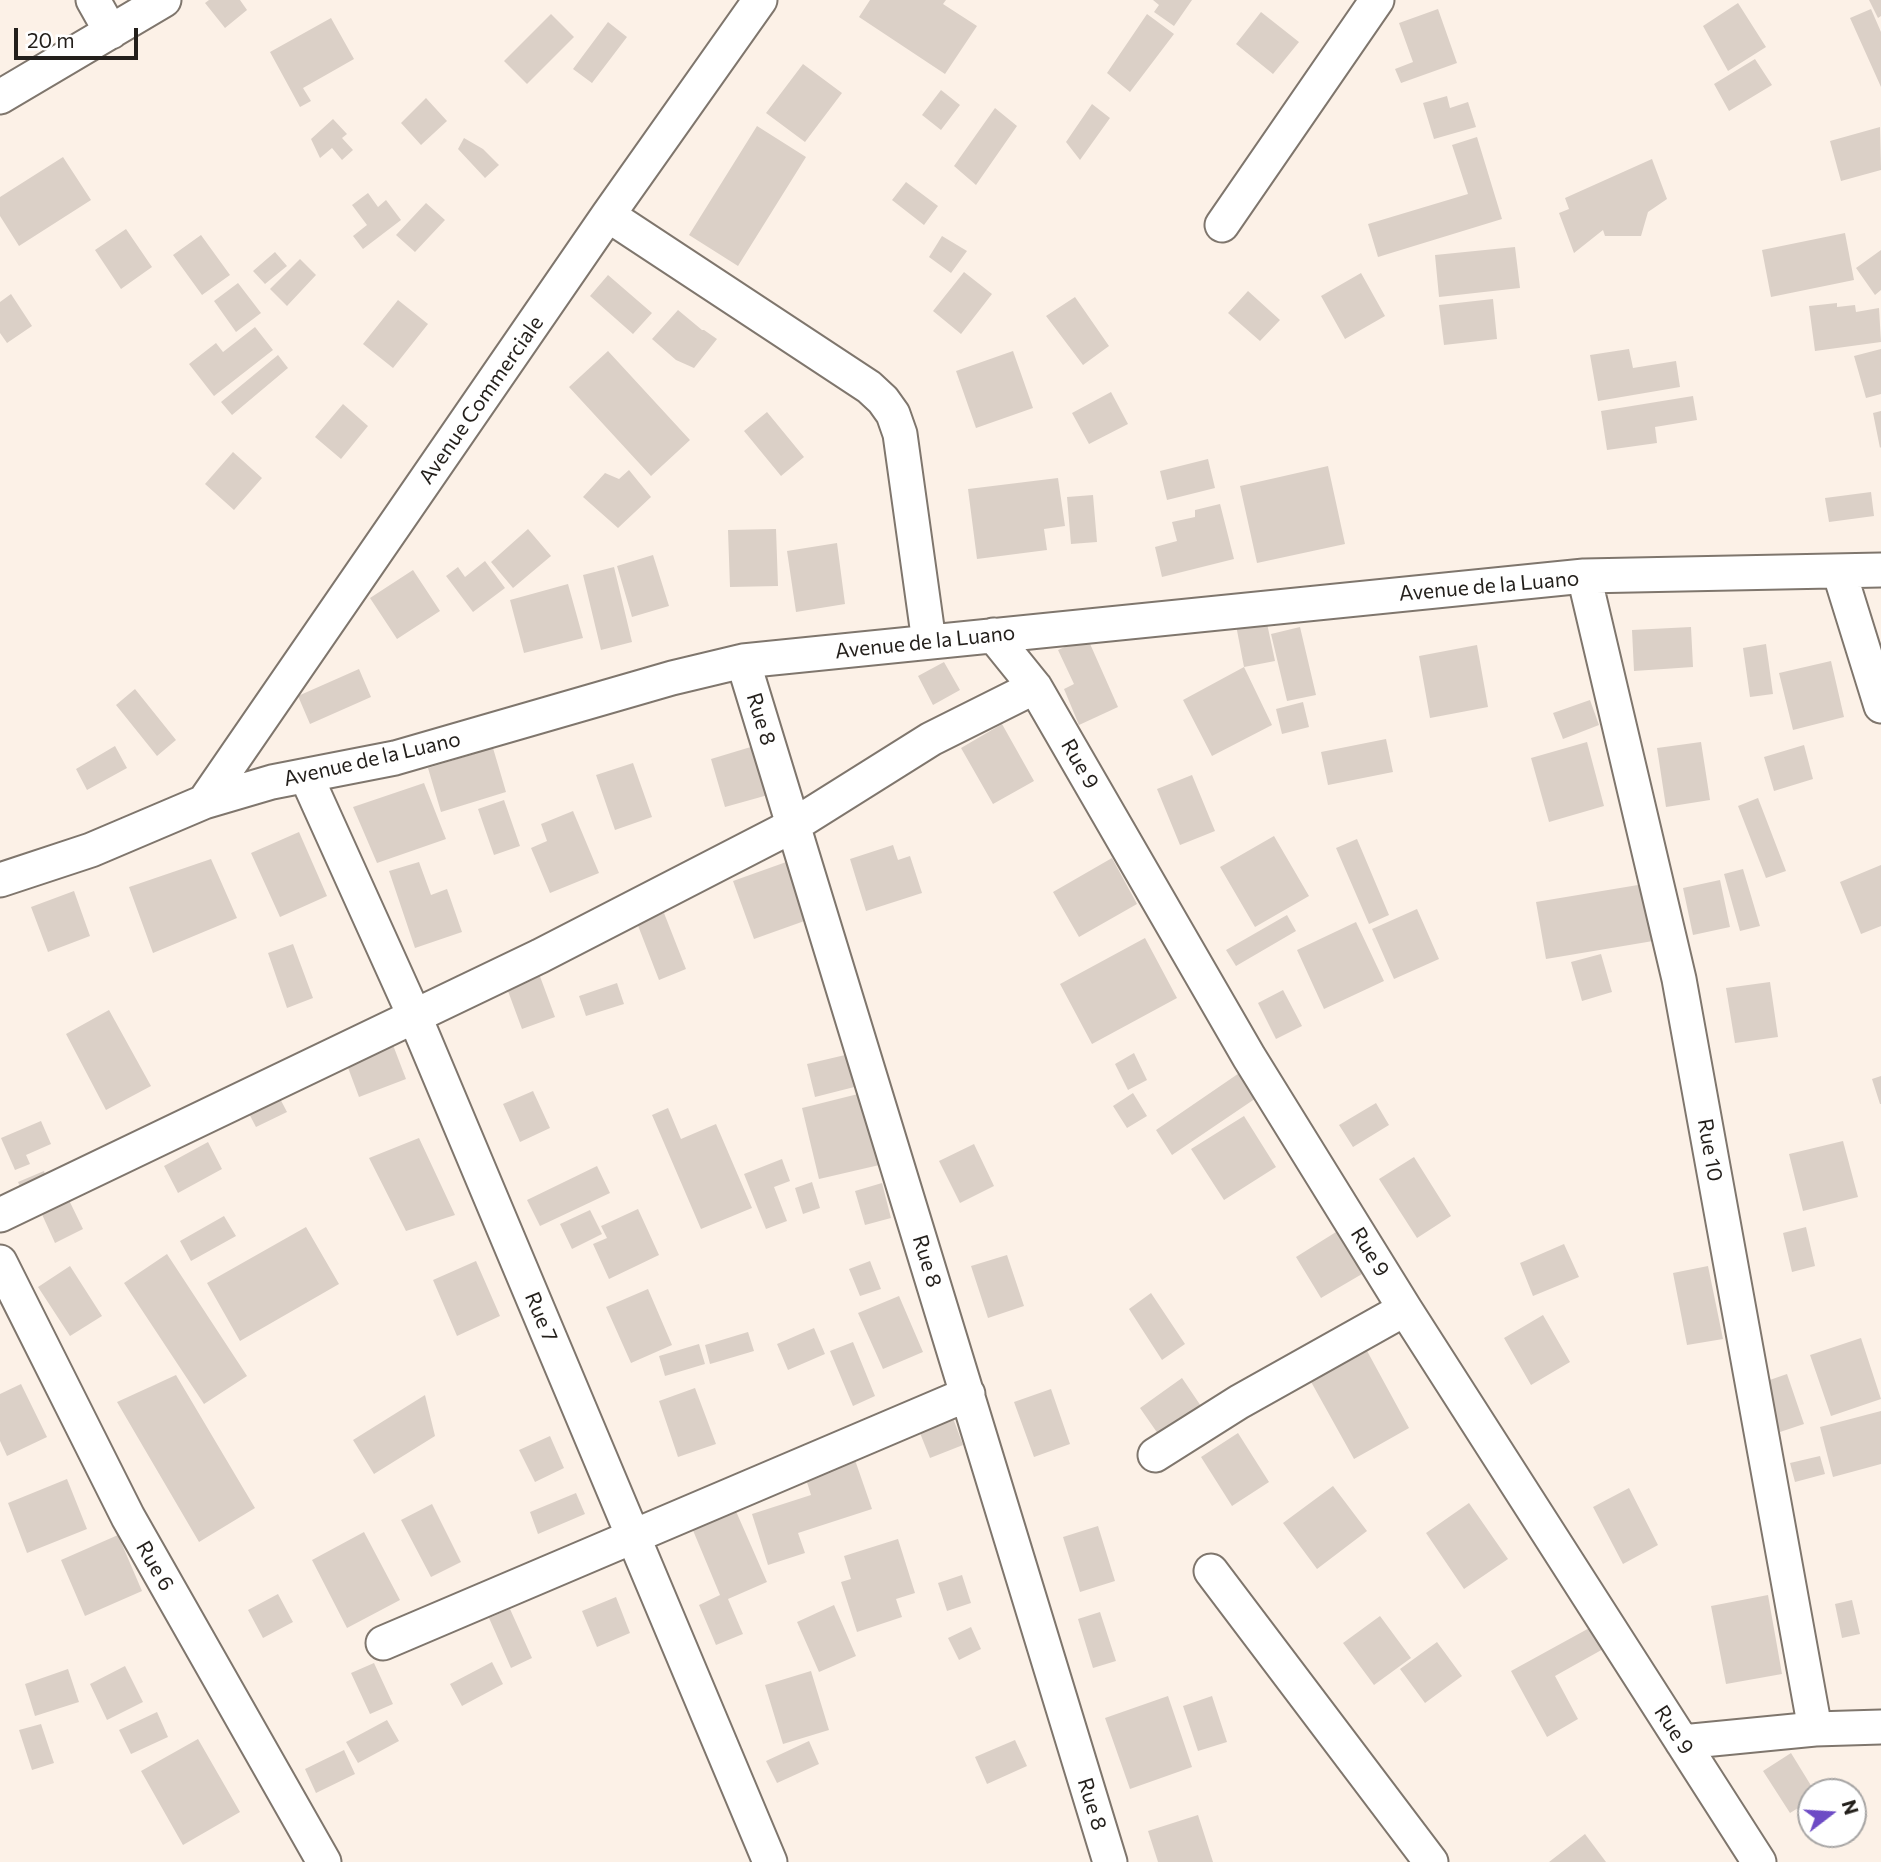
<!DOCTYPE html>
<style>
body{margin:0}
#map{position:relative;width:1881px;height:1862px;overflow:hidden;background:#fcf1e7;font-family:Commissioner,sans-serif}
canvas{display:block}
.north{position:absolute;left:1797px;top:1778px;width:70px;height:70px;box-sizing:border-box;background:#fff;border:2px solid #a7a5a4;border-radius:50%;rotate:73deg;font-size:19px;font-weight:700;line-height:28px;text-align:center;color:#231f1b}
.north::after{content:'';display:block;margin:auto;width:24px;height:32px;background:#6d4bc5;clip-path:polygon(50% 0,100% 100%,50% 72%,0 100%)}
.scale{position:absolute;left:14px;top:28px;width:124px;height:32px;box-sizing:border-box;border:4px solid #231f1b;border-top:0;padding-left:9px;font-size:21px;line-height:24px;white-space:nowrap;color:#231f1b;-webkit-text-stroke:5px #fff;paint-order:stroke}
</style>
<div id="map">
<canvas width="1881" height="1862"></canvas>
<div class="north">N</div>
<div class="scale">20 m</div>
</div>
<script>
const ctx = document.querySelector('canvas').getContext('2d');
ctx.lineJoin = 'round';
function fillPath(path, color) {
  ctx.fillStyle = color;
  ctx.fill(path, 'evenodd');
}
function shape(rows) {
  const path = new Path2D();
  for (const r of rows) {
    path.moveTo(r[0], r[1]);
    for (let i = 2; i < r.length; i += 2) path.lineTo(r[i], r[i + 1]);
  }
  return path;
}
function trace(path, color, width, dash) {
  ctx.strokeStyle = color;
  ctx.lineWidth = width;
  ctx.lineCap = dash ? 'butt' : 'round';
  ctx.setLineDash(dash || []);
  ctx.stroke(path);
}
function write(font, color, halo, rows, align = 'center') {
  ctx.font = font + ' Commissioner,sans-serif';
  ctx.lineWidth = 7;
  ctx.setLineDash([]);
  ctx.textBaseline = 'middle';
  ctx.strokeStyle = halo;
  ctx.fillStyle = color;
  for (const [text, x, y, turn = 0] of rows) {
    ctx.save();
    ctx.translate(x, y);
    ctx.rotate((+turn || 0) * Math.PI / 180);
    ctx.textAlign = isNaN(turn) ? turn : align;
    if (halo) ctx.strokeText(text, 0, 0);
    ctx.fillText(text, 0, 0);
    ctx.restore();
  }
}
const building = shape([
 [209,0,240,0,247,10,225,28,205,3],
 [870,0,946,0,943,4,977,26,945,74,859,17],
 [1153,0,1192,0,1174,26,1154,12,1159,5],
 [1869,0,1881,0,1881,16,1878,18],
 [1738,3,1766,47,1728,71,1703,26],
 [1438,9,1457,63,1401,83,1395,69,1413,62,1399,23],
 [1871,9,1881,32,1881,87,1850,18],
 [1261,12,1299,42,1273,74,1236,44],
 [551,14,574,37,527,84,504,61],
 [1147,14,1174,34,1130,92,1107,73],
 [331,18,354,59,303,88,311,101,300,107,270,52],
 [608,22,627,37,592,83,573,69],
 [1755,59,1772,85,1729,111,1714,84],
 [803,64,842,93,805,142,766,113],
 [941,90,960,105,941,130,922,115],
 [1447,96,1450,108,1468,102,1476,127,1434,139,1423,103],
 [426,98,447,121,421,145,401,123],
 [1092,104,1110,118,1080,160,1066,142],
 [995,108,1017,126,976,185,954,166],
 [333,119,347,134,342,138,353,150,342,160,332,148,320,158,311,139],
 [757,126,806,157,738,266,689,235],
 [1880,127,1881,170,1841,181,1830,141],
 [1477,137,1502,219,1378,257,1368,224,1468,194,1452,145],
 [464,138,483,149,499,165,485,178,458,149],
 [63,157,91,200,19,246,0,216,0,197],
 [1652,159,1667,199,1648,212,1641,236,1605,236,1603,230,1574,253,1559,213,1569,209,1565,198],
 [906,182,938,206,924,225,892,200],
 [368,193,378,207,386,200,401,220,363,249,353,236,367,225,352,205],
 [426,203,445,220,415,252,396,235],
 [126,229,152,267,121,289,95,250],
 [1845,233,1854,280,1771,297,1762,250],
 [201,235,230,275,202,295,173,255],
 [942,236,967,251,951,273,929,257],
 [1515,247,1520,288,1439,297,1435,255],
 [1881,250,1881,290,1875,295,1856,268],
 [275,252,287,266,265,284,253,271],
 [300,259,316,275,287,306,270,289],
 [964,272,992,294,961,334,933,311],
 [1361,273,1385,316,1345,339,1321,296],
 [608,275,652,313,633,334,590,296],
 [238,283,261,313,236,332,214,301],
 [1248,291,1280,320,1260,341,1228,313],
 [11,294,32,326,7,343,0,333,0,302],
 [1075,297,1109,346,1083,365,1046,316],
 [1493,299,1497,339,1444,345,1439,305],
 [398,300,428,324,393,368,363,344],
 [1837,303,1837,307,1855,305,1856,312,1879,308,1881,342,1815,351,1809,306],
 [678,310,702,330,704,330,717,339,694,368,676,360,652,339],
 [255,327,273,350,214,396,189,364,216,343,223,352],
 [1629,349,1633,368,1676,361,1680,387,1598,401,1590,355],
 [1881,349,1881,394,1866,398,1854,356],
 [608,351,690,440,651,476,569,387],
 [1013,351,1033,408,976,428,956,371],
 [278,355,288,368,232,415,221,402],
 [1111,392,1128,424,1089,444,1072,413],
 [1693,396,1697,420,1655,427,1657,443,1607,450,1601,411],
 [343,404,368,426,341,459,315,437],
 [1881,411,1881,447,1880,448,1873,413],
 [767,412,804,457,781,476,744,431],
 [233,452,262,478,234,510,205,484],
 [1208,459,1215,488,1167,500,1160,471],
 [1328,466,1345,544,1257,563,1240,486],
 [629,470,651,497,618,528,583,497,605,473,619,479],
 [1058,478,1065,526,1044,529,1047,550,977,559,968,489],
 [1871,492,1874,516,1829,522,1825,498],
 [1093,495,1097,542,1071,544,1067,497],
 [1220,504,1234,559,1162,577,1155,547,1177,541,1172,522,1195,517,1195,510],
 [528,529,551,556,513,588,491,562],
 [776,529,778,586,730,587,728,530],
 [837,543,845,604,796,612,787,551],
 [653,555,669,606,632,617,617,566],
 [485,561,505,588,473,612,446,576,458,567,465,577],
 [614,567,632,642,601,650,583,575],
 [413,570,440,611,397,639,370,598],
 [568,584,583,638,524,653,510,600],
 [1265,614,1275,661,1244,667,1272,725,1212,756,1183,700,1244,667,1235,620],
 [1300,627,1316,695,1287,701,1271,634],
 [1691,627,1693,667,1634,671,1632,630],
 [1087,637,1118,707,1079,725,1064,689,1074,684,1058,650],
 [1766,644,1773,694,1750,697,1743,648],
 [1477,645,1488,707,1430,718,1419,656],
 [1831,661,1844,717,1793,730,1779,673],
 [944,662,960,690,933,705,918,676],
 [359,669,371,697,310,724,298,696],
 [135,689,176,740,157,756,116,705],
 [1590,700,1599,725,1563,739,1553,713],
 [1303,702,1309,727,1282,734,1276,709],
 [1002,724,1034,781,993,804,961,748],
 [1386,739,1393,772,1328,785,1321,752],
 [1587,742,1604,806,1549,822,1531,758],
 [1701,742,1710,800,1666,807,1657,748],
 [1804,745,1813,779,1774,791,1764,757],
 [115,746,127,768,87,790,76,769],
 [754,746,768,795,725,807,711,759],
 [493,748,506,792,441,812,428,768],
 [633,763,652,817,615,830,596,775],
 [1192,775,1215,831,1180,845,1157,789],
 [424,783,446,839,377,863,353,807],
 [1758,798,1786,871,1766,878,1738,806],
 [504,800,520,846,494,855,478,809],
 [573,811,599,873,550,893,531,848,547,841,541,824],
 [299,832,327,896,280,917,251,853],
 [1274,836,1309,896,1255,927,1220,867],
 [1357,839,1389,915,1369,924,1336,848],
 [893,845,898,860,910,856,922,893,866,911,850,859],
 [1112,858,1137,904,1079,937,1053,892],
 [211,859,237,918,153,953,129,887],
 [789,861,810,919,754,939,733,881],
 [419,862,431,895,447,889,462,932,415,948,389,871],
 [1881,865,1881,926,1861,934,1840,882],
 [1743,869,1760,926,1740,931,1724,874],
 [1720,880,1730,927,1693,935,1683,888],
 [1650,883,1659,940,1546,959,1536,902],
 [74,891,90,936,48,952,31,907],
 [1417,909,1439,959,1394,979,1372,929],
 [664,913,686,969,659,980,637,923],
 [1287,915,1296,931,1236,966,1226,950],
 [1356,922,1384,981,1324,1009,1297,950],
 [1145,938,1177,998,1092,1044,1060,984],
 [293,944,313,998,287,1008,268,953],
 [1601,954,1612,992,1582,1001,1571,962],
 [538,971,555,1017,522,1029,505,983],
 [1770,982,1778,1037,1735,1043,1726,988],
 [617,983,624,1004,586,1016,579,996],
 [1283,990,1302,1026,1276,1039,1258,1003],
 [109,1010,151,1086,106,1110,66,1034],
 [393,1045,406,1079,359,1097,347,1065],
 [862,1051,870,1083,815,1097,807,1064],
 [1134,1053,1147,1080,1128,1090,1115,1064],
 [1248,1067,1265,1092,1172,1155,1156,1130],
 [1881,1076,1881,1104,1880,1104,1872,1079],
 [276,1091,287,1112,256,1127,245,1106],
 [533,1091,550,1128,520,1142,503,1104],
 [870,1091,888,1163,819,1179,802,1108],
 [1133,1093,1147,1116,1127,1128,1113,1106],
 [1376,1103,1389,1125,1353,1147,1339,1125],
 [668,1108,681,1139,716,1124,752,1208,701,1229,652,1115],
 [1244,1116,1276,1167,1224,1200,1191,1149],
 [41,1121,51,1144,26,1155,30,1164,15,1170,1,1138],
 [419,1138,455,1215,406,1231,369,1158],
 [1843,1141,1858,1197,1803,1211,1789,1154],
 [208,1142,222,1169,178,1193,164,1166],
 [974,1144,994,1186,960,1203,939,1161],
 [1414,1157,1451,1216,1417,1238,1379,1179],
 [782,1159,790,1181,774,1187,787,1221,766,1229,744,1174],
 [597,1166,610,1193,540,1226,527,1200],
 [44,1171,50,1188,25,1198,18,1182],
 [812,1182,820,1208,803,1214,795,1188],
 [882,1183,891,1218,865,1225,855,1191],
 [67,1196,83,1229,55,1243,40,1210],
 [638,1209,659,1255,609,1279,593,1244,607,1238,601,1226],
 [590,1210,602,1234,572,1249,560,1224],
 [224,1216,236,1236,191,1261,180,1241],
 [306,1227,339,1284,240,1341,207,1283],
 [1806,1227,1815,1266,1792,1272,1783,1233],
 [1336,1232,1362,1274,1321,1298,1296,1257],
 [1564,1244,1579,1277,1533,1296,1520,1263],
 [167,1254,247,1376,204,1404,124,1283],
 [1007,1255,1024,1306,988,1318,971,1266],
 [476,1261,500,1316,457,1336,433,1280],
 [870,1261,881,1289,860,1296,849,1269],
 [70,1266,102,1316,70,1336,38,1287],
 [1708,1266,1723,1339,1687,1345,1673,1273],
 [648,1289,672,1345,631,1363,606,1307],
 [1151,1293,1185,1344,1162,1360,1129,1309],
 [899,1296,923,1352,883,1369,858,1313],
 [1543,1315,1570,1362,1531,1385,1504,1338],
 [814,1328,825,1354,788,1370,777,1344],
 [748,1332,754,1351,710,1364,705,1345],
 [1861,1338,1881,1399,1831,1416,1810,1355],
 [853,1342,875,1396,853,1406,830,1351],
 [699,1344,705,1364,665,1376,659,1356],
 [1366,1349,1409,1428,1354,1459,1310,1380],
 [1787,1374,1804,1424,1780,1432,1764,1382],
 [176,1375,255,1508,199,1542,117,1402],
 [1182,1378,1205,1412,1163,1441,1140,1408],
 [21,1384,47,1437,7,1456,0,1441,0,1394],
 [695,1388,716,1444,678,1457,659,1401],
 [1051,1389,1070,1444,1034,1457,1014,1402],
 [425,1395,435,1436,374,1474,353,1440],
 [950,1410,963,1445,930,1458,916,1423],
 [1881,1411,1881,1464,1833,1477,1820,1427],
 [1238,1433,1269,1482,1232,1506,1201,1457],
 [550,1436,564,1468,535,1482,519,1450],
 [1820,1456,1825,1474,1795,1482,1790,1463],
 [855,1460,872,1509,798,1533,805,1553,768,1565,752,1514,811,1495,805,1476],
 [67,1479,87,1529,27,1553,8,1503],
 [1333,1486,1367,1531,1317,1569,1283,1523],
 [1629,1488,1658,1545,1623,1564,1593,1507],
 [576,1493,585,1514,538,1534,530,1512],
 [1469,1503,1508,1559,1464,1589,1426,1533],
 [432,1504,461,1562,431,1577,401,1520],
 [735,1509,767,1582,728,1599,743,1634,716,1645,699,1605,720,1595,692,1528],
 [1098,1526,1115,1581,1080,1592,1063,1537],
 [364,1532,400,1600,347,1628,312,1560],
 [118,1535,142,1591,85,1616,61,1560],
 [898,1539,915,1593,896,1599,902,1617,857,1632,841,1582,851,1579,844,1556],
 [962,1575,971,1603,947,1611,938,1583],
 [278,1594,293,1622,263,1638,248,1610],
 [1768,1595,1782,1674,1726,1684,1711,1606],
 [616,1597,630,1633,597,1647,582,1611],
 [1852,1600,1860,1634,1842,1638,1835,1604],
 [834,1605,856,1656,819,1672,797,1622],
 [510,1609,532,1658,511,1668,489,1618],
 [1100,1612,1116,1661,1093,1668,1078,1619],
 [1380,1616,1411,1658,1374,1685,1343,1643],
 [1593,1626,1605,1648,1555,1676,1578,1719,1547,1737,1511,1671],
 [971,1627,981,1649,959,1660,948,1638],
 [1437,1642,1462,1676,1425,1703,1400,1669],
 [492,1662,503,1684,462,1706,450,1684],
 [374,1663,393,1704,370,1714,351,1673],
 [125,1666,143,1702,107,1720,90,1684],
 [68,1669,79,1702,35,1716,25,1684],
 [811,1671,829,1730,783,1744,765,1685],
 [1168,1696,1192,1767,1130,1789,1105,1718],
 [1212,1696,1227,1742,1198,1751,1183,1706],
 [157,1712,168,1737,131,1754,119,1730],
 [387,1720,399,1741,358,1763,346,1742],
 [41,1724,54,1763,32,1770,19,1730],
 [198,1739,240,1812,183,1845,141,1771],
 [1015,1740,1027,1766,987,1784,975,1757],
 [809,1741,819,1764,777,1783,766,1761],
 [344,1750,355,1774,316,1793,305,1769],
 [1791,1753,1815,1792,1811,1792,1811,1800,1790,1813,1763,1771],
 [1198,1815,1213,1862,1158,1862,1148,1831],
 [1585,1834,1606,1862,1549,1862]
]);
const street = shape([
 [93,0,111,32],
 [0,97,164,0],
 [608,215,869,387,883,400,893,414,900,434,929,642],
 [1222,225,1377,0],
 [1839,571,1881,706],
 [1584,576,1679,979,1815,1729],
 [993,635,1035,687,1249,1057,1405,1309,1759,1862],
 [743,661,1110,1862],
 [306,776,414,1015,770,1862],
 [204,802,608,215,760,0],
 [0,880,91,850,204,802,272,782,395,758,672,678,743,661,1584,576,1881,570],
 [0,1215,540,956,794,825,931,739,1035,687],
 [0,1262,128,1517,324,1862],
 [1155,1455,1239,1402,1405,1309],
 [1211,1571,1431,1862],
 [383,1643,968,1394],
 [1682,1742,1815,1729,1881,1727]
]);
const streetNames = [
 ["Avenue Commerciale",481,400,-55],
 ["Avenue de la Luano",1489,586,-5],
 ["Avenue de la Luano",925,642,-6],
 ["Rue 8",761,719,73],
 ["Avenue de la Luano",372,759,-13],
 ["Rue 9",1080,764,60],
 ["Rue 10",1710,1150,80],
 ["Rue 9",1370,1252,58],
 ["Rue 8",927,1261,73],
 ["Rue 7",541,1317,67],
 ["Rue 6",155,1566,60],
 ["Rue 9",1674,1730,57],
 ["Rue 8",1092,1804,73]
];
fillPath(building, '#dbd0c7');
trace(street, '#7f766d', 37);
trace(street, '#fff', 33);
write('21px', '#231f1b', '#fff', streetNames);
</script>
